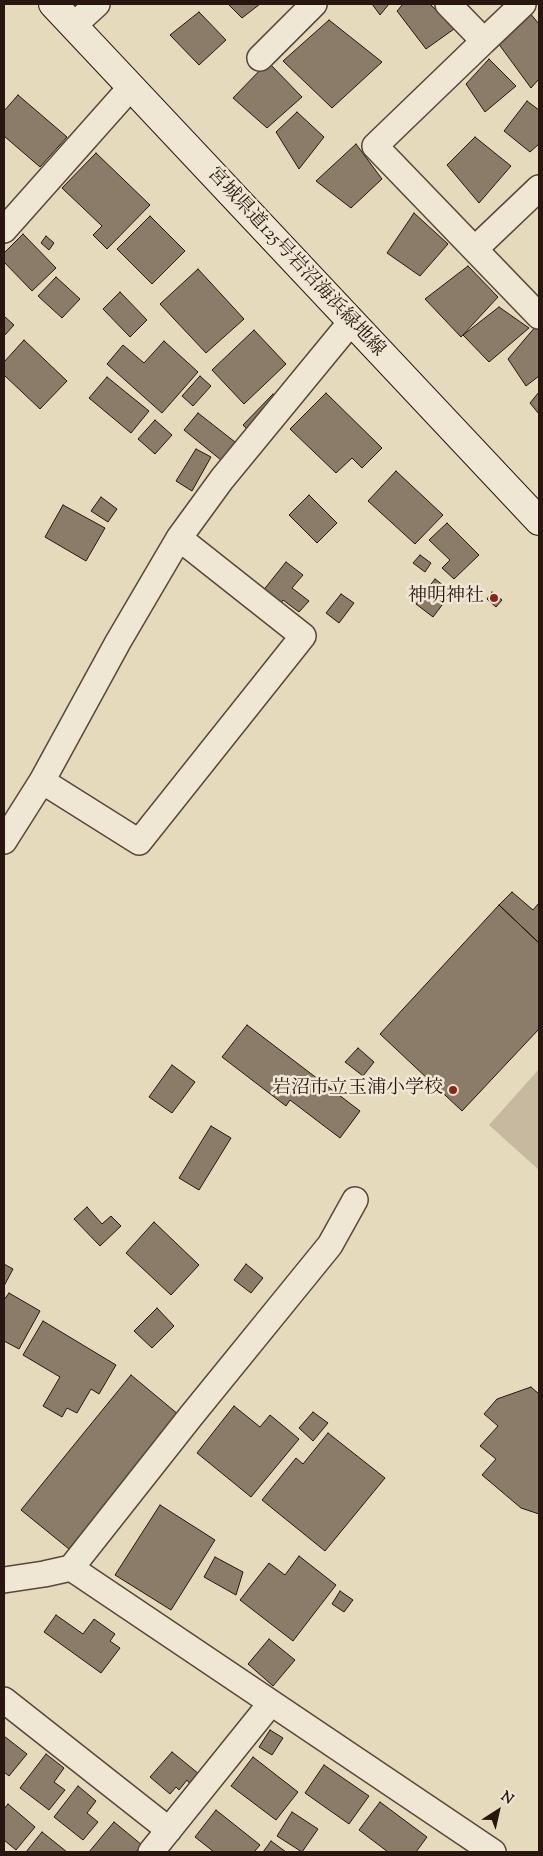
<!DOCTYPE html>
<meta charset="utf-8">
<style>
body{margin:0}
#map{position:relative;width:543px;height:1856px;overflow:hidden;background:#e6dabd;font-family:"Sorts Mill Goudy",serif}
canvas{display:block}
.frame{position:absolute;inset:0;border:5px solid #28160f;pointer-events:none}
.north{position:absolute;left:473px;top:1786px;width:50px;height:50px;-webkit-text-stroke:4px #efe7d4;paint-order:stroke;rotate:35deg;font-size:14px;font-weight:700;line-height:20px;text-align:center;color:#28160f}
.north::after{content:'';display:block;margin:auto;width:18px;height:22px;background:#28160f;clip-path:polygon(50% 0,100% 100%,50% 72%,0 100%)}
</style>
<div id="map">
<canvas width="543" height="1856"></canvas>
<div class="frame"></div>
<div class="north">N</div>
</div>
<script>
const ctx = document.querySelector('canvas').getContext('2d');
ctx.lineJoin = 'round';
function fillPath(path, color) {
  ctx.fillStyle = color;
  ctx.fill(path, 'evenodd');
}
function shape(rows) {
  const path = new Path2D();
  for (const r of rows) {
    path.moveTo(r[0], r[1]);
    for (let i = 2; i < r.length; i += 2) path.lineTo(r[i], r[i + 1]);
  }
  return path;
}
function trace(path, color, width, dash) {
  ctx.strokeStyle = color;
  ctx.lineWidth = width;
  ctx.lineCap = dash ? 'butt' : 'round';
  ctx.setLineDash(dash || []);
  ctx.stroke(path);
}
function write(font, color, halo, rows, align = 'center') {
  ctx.font = font + ' "Sorts Mill Goudy","Noto Serif JP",serif';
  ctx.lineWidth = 5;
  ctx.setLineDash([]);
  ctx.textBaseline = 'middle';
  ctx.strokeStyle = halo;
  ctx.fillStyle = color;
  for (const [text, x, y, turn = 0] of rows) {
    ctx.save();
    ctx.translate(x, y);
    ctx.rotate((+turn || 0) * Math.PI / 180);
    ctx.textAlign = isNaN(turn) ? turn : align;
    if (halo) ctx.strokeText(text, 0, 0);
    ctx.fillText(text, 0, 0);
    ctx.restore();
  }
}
const green = shape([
 [539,1069,539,1170,489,1125]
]);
const building = shape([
 [228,4,260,4,242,18,228,4],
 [372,4,389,4,380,15,372,4],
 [403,4,430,4,454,29,426,49,397,11,403,4],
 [199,12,226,40,199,65,170,35,199,12],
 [529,12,539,24,539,79,531,88,498,43,529,12],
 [329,20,382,62,332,108,283,61,329,20],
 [489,59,516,86,485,112,466,84,489,59],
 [268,62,302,97,267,128,233,98,268,62],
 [18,95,67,137,40,167,4,136,4,111,18,95],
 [527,101,539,110,539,144,530,152,504,131,527,101],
 [297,112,324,137,299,169,276,132,297,112],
 [475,137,511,166,479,203,447,165,475,137],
 [356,144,382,179,351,208,316,181,356,144],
 [96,153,150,205,107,249,93,235,102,226,62,188,96,153],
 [414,213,448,244,420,276,387,253,414,213],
 [150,216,185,251,152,284,117,249,150,216],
 [23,234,56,268,32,291,4,262,4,253,23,234],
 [46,236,54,243,49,250,41,243,46,236],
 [468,266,498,297,461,337,425,299,468,266],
 [198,269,244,319,206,353,160,304,198,269],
 [56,277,80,299,62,318,38,296,56,277],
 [120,292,147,320,130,337,103,309,120,292],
 [499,307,529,328,489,362,463,335,499,307],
 [4,316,14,325,4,336,4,316],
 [536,326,539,329,539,376,526,386,508,359,536,326],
 [254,330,286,364,244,404,212,370,254,330],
 [24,340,67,381,40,409,4,375,4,362,24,340],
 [164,341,198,372,162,413,107,364,123,345,144,363,164,341],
 [200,376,211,386,193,406,182,396,200,376],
 [107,377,149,411,131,433,89,398,107,377],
 [539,392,539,414,530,403,539,392],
 [326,393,382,448,362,468,352,458,336,473,290,429,326,393],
 [273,394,280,401,251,433,243,425,273,394],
 [198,413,235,442,221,460,184,430,198,413],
 [155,420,172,435,155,454,138,439,155,420],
 [196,449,211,457,192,491,176,481,196,449],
 [396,471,443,515,415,544,368,501,396,471],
 [309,495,337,523,317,543,289,515,309,495],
 [101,497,117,509,108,522,91,511,101,497],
 [63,505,105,528,86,561,45,537,63,505],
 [447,523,479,555,454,579,442,568,450,560,429,540,447,523],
 [420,555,431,563,425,572,413,563,420,555],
 [286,562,303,575,292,588,309,601,299,612,283,600,279,606,262,592,286,562],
 [435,579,452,592,433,617,416,604,435,579],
 [492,592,502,600,496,607,487,599,492,592],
 [341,594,354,603,339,623,326,613,341,594],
 [512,892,533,910,539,903,539,943,499,905,512,892],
 [499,905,539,943,539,1029,462,1111,380,1034,499,905],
 [247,1025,360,1111,340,1138,290,1100,286,1106,222,1057,247,1025],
 [358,1048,374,1062,363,1076,345,1062,358,1048],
 [172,1065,195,1082,172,1113,149,1097,172,1065],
 [211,1126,231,1138,199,1190,179,1178,211,1126],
 [87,1207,102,1224,111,1216,121,1226,100,1246,74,1219,87,1207],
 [154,1222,199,1265,171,1295,126,1253,154,1222],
 [4,1264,13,1269,4,1286,4,1264],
 [246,1264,263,1278,251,1293,234,1280,246,1264],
 [9,1293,40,1311,19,1349,4,1341,4,1300,9,1293],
 [157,1308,174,1326,152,1348,134,1331,157,1308],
 [43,1321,116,1365,99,1394,91,1389,77,1413,67,1408,62,1417,43,1406,60,1377,23,1355,43,1321],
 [131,1375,179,1415,69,1549,21,1510,131,1375],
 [531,1387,539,1394,539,1514,521,1508,482,1475,496,1459,480,1446,498,1426,484,1414,497,1399,531,1387],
 [234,1406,260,1427,270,1415,299,1439,251,1497,197,1453,234,1406],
 [313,1412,328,1423,313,1441,299,1428,313,1412],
 [328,1433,385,1478,325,1551,262,1500,296,1458,303,1464,328,1433],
 [160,1505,215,1540,171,1610,115,1575,160,1505],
 [299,1556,336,1585,293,1641,240,1600,269,1563,285,1575,299,1556],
 [215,1557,243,1572,236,1595,204,1577,215,1557],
 [340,1591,353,1600,344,1612,332,1604,340,1591],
 [56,1615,83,1634,94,1619,115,1634,110,1641,120,1648,101,1673,44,1632,56,1615],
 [269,1639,295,1660,273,1686,248,1664,269,1639],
 [270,1730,283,1738,272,1755,259,1747,270,1730],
 [4,1736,27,1754,9,1776,4,1772,4,1736],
 [172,1752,199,1774,190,1784,187,1780,179,1790,176,1787,170,1794,150,1777,172,1752],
 [46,1754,64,1768,54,1782,65,1790,49,1810,20,1788,46,1754],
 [253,1757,298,1792,276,1820,231,1786,253,1757],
 [324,1765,369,1796,349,1824,305,1793,324,1765],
 [78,1786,96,1801,87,1813,98,1822,83,1840,54,1817,78,1786],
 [380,1802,427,1837,416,1852,388,1852,359,1830,380,1802],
 [8,1804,35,1827,16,1850,4,1840,4,1809,8,1804],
 [216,1810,260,1845,254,1852,214,1852,195,1837,216,1810],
 [292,1812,318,1829,302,1852,277,1836,292,1812],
 [114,1822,142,1845,136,1852,89,1852,114,1822],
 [42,1832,67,1852,26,1852,42,1832],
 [271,1841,286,1852,263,1852,271,1841]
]);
const street = shape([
 [448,4,484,41,375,146,539,316],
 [73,26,97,4],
 [484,41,523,4],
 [260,58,314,4],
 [4,230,131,87],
 [475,249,539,188],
 [42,781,139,842,303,636,179,538],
 [4,841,42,781,118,642,179,538,222,479,351,322],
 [71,1568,493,1852],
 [4,1580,44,1574,71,1568,191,1416,330,1245,355,1200],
 [4,1700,169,1830],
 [151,1852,271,1703]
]);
const secondary = shape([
 [53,4,539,521]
]);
const markers = [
 [494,598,5,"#8f2418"],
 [453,1090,5,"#8f2418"]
];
const streetNames = [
 ["宮城県道125号岩沼海浜緑地線",295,263,47]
];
const poiNames = [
 ["神明神社",484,598],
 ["岩沼市立玉浦小学校",443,1090]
];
fillPath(green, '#c6b99f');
fillPath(building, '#8b7c69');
trace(building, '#28160f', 1);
trace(street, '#58473a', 28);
trace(secondary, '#28160f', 30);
trace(street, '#efe7d4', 25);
trace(secondary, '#efe7d4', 28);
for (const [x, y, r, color] of markers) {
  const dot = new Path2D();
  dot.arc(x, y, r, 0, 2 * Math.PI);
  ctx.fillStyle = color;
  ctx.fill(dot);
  trace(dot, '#efe7d4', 2);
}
write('19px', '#28160f', '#efe7d4', streetNames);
write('19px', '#28160f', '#efe7d4', poiNames, 'right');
</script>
